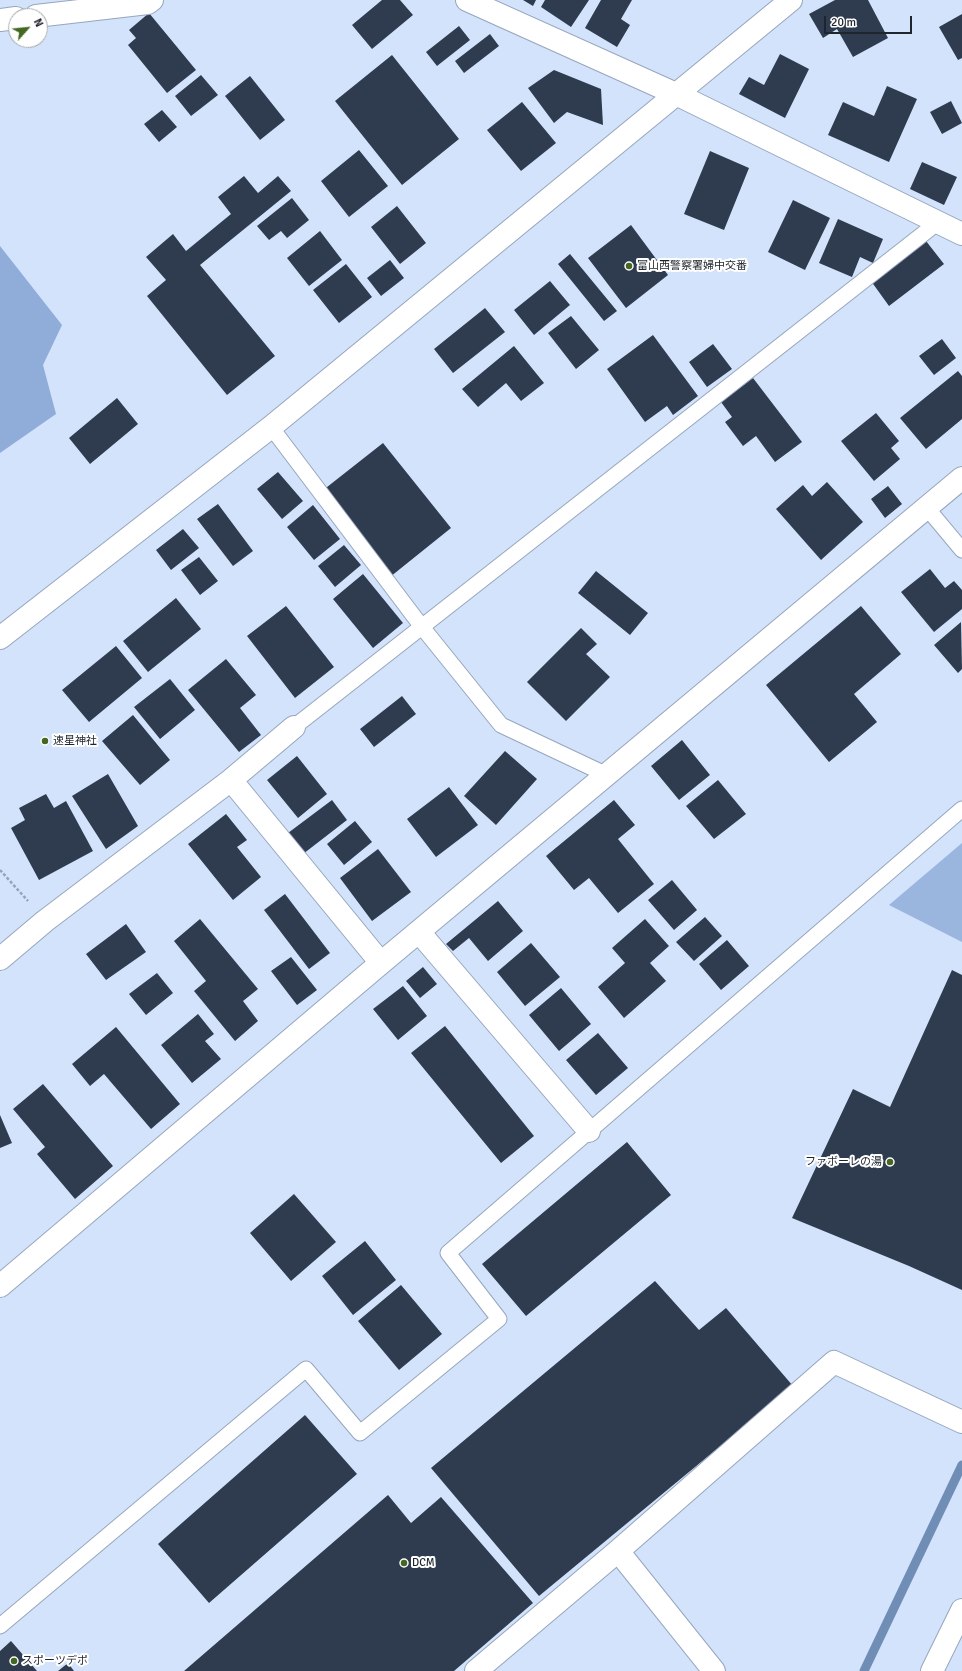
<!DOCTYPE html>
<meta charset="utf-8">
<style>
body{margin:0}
#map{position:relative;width:962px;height:1671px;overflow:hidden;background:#d2e3fb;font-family:Signika,sans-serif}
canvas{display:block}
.north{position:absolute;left:8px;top:8px;width:40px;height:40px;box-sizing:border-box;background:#fff;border:1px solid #a5a8ab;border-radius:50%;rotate:63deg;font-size:11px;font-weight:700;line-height:16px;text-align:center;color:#1f252e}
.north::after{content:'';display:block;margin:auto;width:14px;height:18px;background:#446821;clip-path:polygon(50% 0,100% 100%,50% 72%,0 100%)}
.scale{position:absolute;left:824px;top:16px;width:88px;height:18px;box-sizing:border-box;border:2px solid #1f252e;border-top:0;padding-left:5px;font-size:12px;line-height:14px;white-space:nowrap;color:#1f252e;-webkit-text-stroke:3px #fff;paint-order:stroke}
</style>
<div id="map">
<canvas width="962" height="1671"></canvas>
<div class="north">N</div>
<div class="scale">20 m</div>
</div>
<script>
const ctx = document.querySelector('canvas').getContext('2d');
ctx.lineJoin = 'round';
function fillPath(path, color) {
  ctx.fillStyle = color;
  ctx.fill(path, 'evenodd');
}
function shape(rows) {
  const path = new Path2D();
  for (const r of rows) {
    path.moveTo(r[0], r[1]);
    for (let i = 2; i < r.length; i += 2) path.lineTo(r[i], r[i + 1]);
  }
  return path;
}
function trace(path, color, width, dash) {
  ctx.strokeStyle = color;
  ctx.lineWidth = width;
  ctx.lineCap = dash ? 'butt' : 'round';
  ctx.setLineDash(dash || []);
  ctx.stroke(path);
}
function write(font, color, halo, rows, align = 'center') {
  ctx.font = font + ' Signika,"Noto Sans JP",sans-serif';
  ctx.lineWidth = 4;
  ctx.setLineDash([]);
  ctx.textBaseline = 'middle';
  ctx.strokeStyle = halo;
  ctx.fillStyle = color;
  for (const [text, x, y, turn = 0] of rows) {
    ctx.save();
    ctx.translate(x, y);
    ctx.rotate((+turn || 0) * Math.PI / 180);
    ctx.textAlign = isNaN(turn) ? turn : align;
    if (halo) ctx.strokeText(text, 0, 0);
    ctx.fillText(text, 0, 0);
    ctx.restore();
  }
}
const green = shape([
 [962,843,962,942,889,905]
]);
const forest = shape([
 [0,246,62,325,43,365,56,414,0,453]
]);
const stream = shape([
 [864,1671,962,1465]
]);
const building = shape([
 [382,0,400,0,413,15,372,49,352,25],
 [523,0,536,0,533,6],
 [545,0,589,0,571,27,541,7],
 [601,0,632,0,621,19,630,25,617,47,585,28],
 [835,0,868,0,888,38,853,57,837,29,823,38,809,14],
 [149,13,196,70,167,93,128,45,136,38,129,30],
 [962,14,962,58,958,60,939,27],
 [459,26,470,40,437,66,426,52],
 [490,34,499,46,464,73,455,61],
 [780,54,809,69,785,118,739,94,749,77,764,85],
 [392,55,459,139,402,185,335,101],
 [554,70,601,89,603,125,567,112,554,123,528,88],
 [201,75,218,95,191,116,175,96],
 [250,76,285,120,260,140,225,96],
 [887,86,917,99,889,162,828,135,843,102,874,116],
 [951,101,962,123,942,134,930,112],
 [522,102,556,143,521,171,487,130],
 [162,110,177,127,159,142,144,124],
 [359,150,388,186,349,217,321,181],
 [710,151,749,168,724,230,684,214],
 [922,162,957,177,944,205,910,189],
 [244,176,258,193,278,176,291,191,200,265,275,356,227,395,147,296,166,280,146,257,173,234,186,251,231,214,218,197],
 [292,198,309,220,287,238,281,231,269,240,257,226],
 [793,200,830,218,805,270,768,252],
 [397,206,426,243,400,264,371,227],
 [838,219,883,239,873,263,860,257,852,277,819,263],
 [631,225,668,275,626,308,588,258],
 [320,231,342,260,309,286,287,258],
 [926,241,944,264,889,306,871,281],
 [570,254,617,311,604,321,558,264],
 [390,260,404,278,381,296,367,278],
 [346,264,372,297,339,323,313,290],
 [550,281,570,305,534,335,514,310],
 [485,308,505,332,453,373,434,349],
 [571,316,599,350,576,369,548,333],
 [653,335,698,396,673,415,667,406,645,422,607,369],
 [942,339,956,358,934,375,919,356],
 [713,344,732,369,707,387,689,362],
 [514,346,544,383,521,401,506,383,478,407,462,389],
 [958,371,962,376,962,419,926,449,900,418],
 [753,378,802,442,775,462,756,436,743,446,725,422,732,417,721,402],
 [117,398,138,424,90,464,69,438],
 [876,413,899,441,891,448,900,459,874,481,841,441],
 [383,443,451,528,390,577,322,491],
 [278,472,303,501,282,519,257,489],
 [827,482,863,522,821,560,776,509,803,485,812,496],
 [888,486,902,504,885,518,871,499],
 [218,504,253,551,233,566,197,519],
 [313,505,340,539,314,560,287,527],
 [183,529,199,548,171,570,156,550],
 [344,545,361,565,335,587,318,566],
 [199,557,218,581,200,595,181,570],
 [930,569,945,588,954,581,962,590,962,609,934,632,901,592],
 [596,571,648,613,630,635,578,593],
 [363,574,403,623,373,648,333,599],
 [176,598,201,629,148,672,123,641],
 [286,606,334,667,295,698,247,636],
 [861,606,901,654,854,694,877,722,829,762,766,685],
 [961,622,962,669,958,673,934,645],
 [581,628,597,644,586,654,610,677,566,721,527,682],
 [116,646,142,678,89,722,62,690],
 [226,659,256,695,240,708,261,735,239,752,188,690],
 [170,679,195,710,160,739,134,707],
 [402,696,416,714,374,747,360,729],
 [133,715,170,760,140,785,102,741],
 [682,740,710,775,679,800,651,766],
 [505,751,537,779,496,825,464,796],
 [297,756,327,794,298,818,267,780],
 [108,774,138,826,106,849,72,796],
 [718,780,746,814,714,839,686,806],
 [449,787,478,825,436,857,407,819],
 [46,794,54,808,66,801,93,851,39,880,11,828,25,820,19,808],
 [332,800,347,820,303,854,288,833],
 [614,800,635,825,618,839,654,884,618,913,589,878,574,890,546,856],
 [226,814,247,840,237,847,261,877,233,900,188,844],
 [355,821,372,842,344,865,327,844],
 [378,849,411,892,372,921,340,878],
 [672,880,697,910,674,930,648,900],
 [285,894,330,953,309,969,264,910],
 [498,901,523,931,488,961,469,938,453,951,446,944],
 [705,917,722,936,694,961,676,942],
 [200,919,258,989,243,1001,258,1021,235,1041,194,991,206,981,174,941],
 [645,919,669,946,650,963,666,981,624,1018,598,987,625,963,612,948],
 [126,924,146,952,106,980,86,954],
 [727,940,749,966,721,990,699,964],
 [531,943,560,977,525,1006,497,972],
 [291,957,317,990,297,1005,271,971],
 [423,967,437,984,420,998,406,981],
 [952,970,962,975,962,1290,909,1266,792,1218,853,1089,890,1107],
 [157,973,173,993,146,1015,129,994],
 [403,986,427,1016,398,1040,373,1009],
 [561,988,591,1024,559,1051,529,1015],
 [198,1014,214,1034,205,1041,221,1059,192,1083,161,1045],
 [445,1026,534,1136,501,1163,411,1053],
 [116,1027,180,1104,151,1129,104,1074,90,1086,72,1064],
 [598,1033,628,1068,596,1095,566,1060],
 [43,1084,113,1166,75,1199,37,1154,45,1147,13,1109],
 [0,1115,12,1143,0,1148],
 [627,1142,671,1195,526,1316,482,1264],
 [294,1194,336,1242,291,1281,250,1233],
 [365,1241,396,1280,353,1315,322,1276],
 [655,1281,699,1330,726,1308,793,1386,539,1596,431,1468],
 [401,1285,442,1334,399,1370,358,1321],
 [305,1415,357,1474,209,1603,158,1544],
 [388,1495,411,1523,441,1497,533,1603,454,1671,184,1671],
 [11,1641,37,1671,0,1671,0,1651],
 [68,1663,74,1671,58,1671]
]);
const path = shape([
 [0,870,28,901]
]);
const service = shape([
 [271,427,422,627,501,725,607,775],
 [927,508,962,550],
 [294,727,937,223],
 [0,1626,306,1369,360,1433,499,1319,448,1253,962,809]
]);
const minor = shape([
 [36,16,148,3,152,0],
 [0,20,16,18],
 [231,780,381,963],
 [419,932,589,1131],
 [0,959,45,921,231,780,294,727],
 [0,1286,381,963,962,478],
 [618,1551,714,1671],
 [476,1671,618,1551,834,1362,962,1422]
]);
const tertiary = shape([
 [467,0,676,94,962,234],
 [0,638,271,427,791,0],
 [932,1671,962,1610]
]);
const markers = [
 [629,266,4,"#446821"],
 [45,741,4,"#446821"],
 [890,1162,4,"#446821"],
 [404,1563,4,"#446821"],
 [14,1661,4,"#446821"]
];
const poiNames = [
 ["富山西警察署婦中交番",637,266],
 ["速星神社",53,741],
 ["ファボーレの湯",882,1162,"right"],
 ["DCM",412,1563],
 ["スポーツデポ",22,1661]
];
fillPath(green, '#9ab5de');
fillPath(forest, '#90add9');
trace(stream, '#708db6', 9);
fillPath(building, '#2f3c4f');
trace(service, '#96a6bd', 17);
trace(minor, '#96a6bd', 24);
trace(tertiary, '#96a6bd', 24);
trace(path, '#96a3b6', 2.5, [3, 2]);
trace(service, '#fff', 15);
trace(minor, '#fff', 22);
trace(tertiary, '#fff', 22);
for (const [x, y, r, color] of markers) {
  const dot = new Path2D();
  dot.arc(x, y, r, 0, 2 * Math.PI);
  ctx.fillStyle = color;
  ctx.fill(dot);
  trace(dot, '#fff', 1.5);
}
write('11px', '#1f252e', '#fff', poiNames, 'left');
</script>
